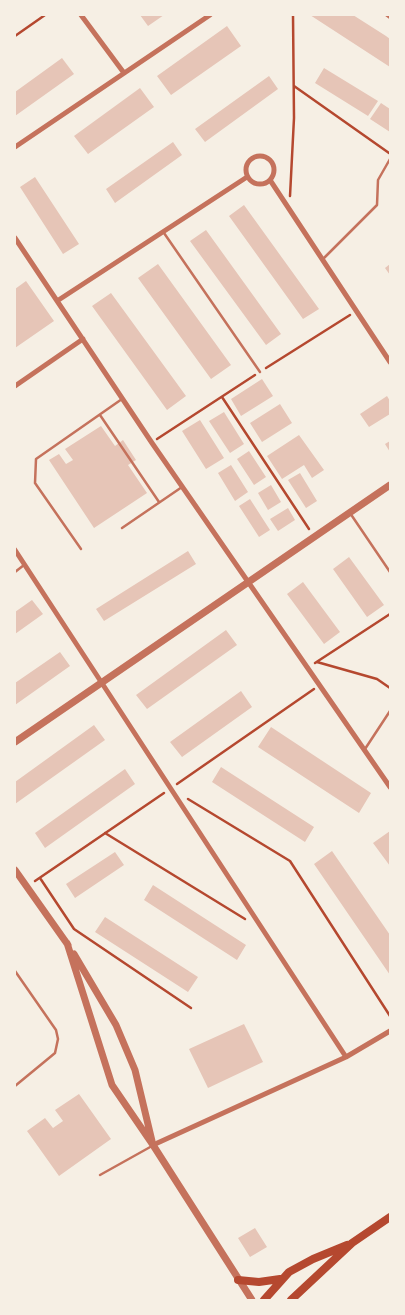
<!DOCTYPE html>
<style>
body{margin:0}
#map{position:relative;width:405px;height:1315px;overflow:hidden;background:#f6efe4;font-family:"DM Sans",sans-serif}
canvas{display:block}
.frame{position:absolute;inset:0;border:16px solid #f6efe4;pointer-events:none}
</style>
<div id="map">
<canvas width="405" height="1315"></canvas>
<div class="frame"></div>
</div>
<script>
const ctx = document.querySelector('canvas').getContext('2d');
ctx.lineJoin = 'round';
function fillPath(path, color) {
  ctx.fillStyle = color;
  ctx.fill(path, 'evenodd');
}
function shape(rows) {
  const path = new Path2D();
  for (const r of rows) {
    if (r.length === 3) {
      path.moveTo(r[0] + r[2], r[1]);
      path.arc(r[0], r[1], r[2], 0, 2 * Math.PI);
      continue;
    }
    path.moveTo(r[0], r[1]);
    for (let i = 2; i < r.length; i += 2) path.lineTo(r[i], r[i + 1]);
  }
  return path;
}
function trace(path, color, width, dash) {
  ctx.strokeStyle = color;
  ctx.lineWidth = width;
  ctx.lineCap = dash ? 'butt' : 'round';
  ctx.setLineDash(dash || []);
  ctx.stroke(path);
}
const building = shape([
 [140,15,164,15,148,26],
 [310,15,353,15,386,36,390,39,390,67],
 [227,26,241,46,171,95,157,76],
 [62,58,74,74,15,116,15,92],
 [324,68,378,101,368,116,315,83],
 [269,76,278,89,205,142,195,129],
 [140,88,154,107,88,154,74,136],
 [381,103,390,109,390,132,370,119],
 [173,142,182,155,115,203,106,189],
 [35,177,79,244,63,254,20,187],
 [244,205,319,309,303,319,229,216],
 [206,230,281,334,266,345,190,241],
 [158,264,231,365,211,379,138,278],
 [390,264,390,275,385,268],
 [26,281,54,321,15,348,15,289],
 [111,293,186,396,167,410,92,306],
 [262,379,273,396,241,416,231,399],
 [387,396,390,401,390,414,369,427,360,414],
 [280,404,292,423,262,442,250,423],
 [224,412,244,444,230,453,209,421],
 [200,420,224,458,206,469,182,431],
 [101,426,115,446,123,440,136,460,128,465,147,493,94,528,49,460,59,454,66,464,73,460,65,449],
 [299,435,324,470,312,478,304,465,282,479,267,456],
 [390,441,390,452,385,444],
 [249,451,266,477,254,485,237,459],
 [231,465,248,492,235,501,218,473],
 [300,473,317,501,306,508,288,480],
 [271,485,281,502,268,510,258,493],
 [250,499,270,530,259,537,239,506],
 [288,508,295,520,278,531,270,519],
 [188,551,196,564,104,621,96,609],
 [349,557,384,605,367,617,333,569],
 [303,582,340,632,324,644,287,594],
 [32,600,43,614,15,634,15,612],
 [226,630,237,645,147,709,136,695],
 [60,652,70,666,15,705,15,683],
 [241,691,252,707,182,757,170,742],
 [94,725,105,740,15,804,15,782],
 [271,727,371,793,359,813,258,747],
 [221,767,314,827,305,842,212,782],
 [125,769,135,784,45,848,35,833],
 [390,831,390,866,373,843],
 [332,851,390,935,390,975,314,864],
 [115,852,124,865,75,898,66,884],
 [153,885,246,945,237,960,144,900],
 [105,917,198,977,188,992,95,932],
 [244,1024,263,1062,208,1088,189,1049],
 [79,1094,111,1139,59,1176,27,1131,45,1118,53,1128,63,1121,55,1110],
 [255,1228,267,1247,250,1257,238,1238]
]);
const path = shape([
 [15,36,45,15],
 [294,86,389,153],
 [290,196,294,118,293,15],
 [266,368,350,315],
 [222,397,309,529],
 [157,439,255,375],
 [317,662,377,679,390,688],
 [315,663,390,614],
 [177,784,314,689],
 [188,799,290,861,390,1016],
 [105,833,245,919],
 [40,878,74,929,191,1008],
 [35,881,164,793]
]);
const service = shape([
 [386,15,390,18],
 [164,233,260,372],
 [323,259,377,205,378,180,390,159],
 [100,415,159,502],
 [350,513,390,572],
 [122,528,182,487],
 [81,549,35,483,36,459,122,399],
 [15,572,24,565],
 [365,749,390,711],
 [15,971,56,1030,58,1039,55,1053,49,1058,15,1086],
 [100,1175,152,1146]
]);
const minor = shape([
 [81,15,124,73],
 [15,147,210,15],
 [260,170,14],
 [270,180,390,362],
 [15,238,152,443,390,787],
 [57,301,247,177],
 [15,386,83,339],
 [15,550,346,1057],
 [153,1145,346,1057,390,1031]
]);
const tertiary = shape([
 [15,742,390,485],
 [15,870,68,945],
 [67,943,112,1085,153,1145,252,1300],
 [74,954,116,1025,135,1070,152,1141]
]);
const secondary = shape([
 [238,1280,259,1282,280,1279],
 [264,1300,289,1272,313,1259,347,1245],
 [291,1300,352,1243,390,1217]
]);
fillPath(building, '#e6c5b7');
trace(path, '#b5482f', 2.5);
trace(service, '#c5725c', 2.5);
trace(minor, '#c5725c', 5);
trace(tertiary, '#c5725c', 7);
trace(secondary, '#b5482f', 8);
</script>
